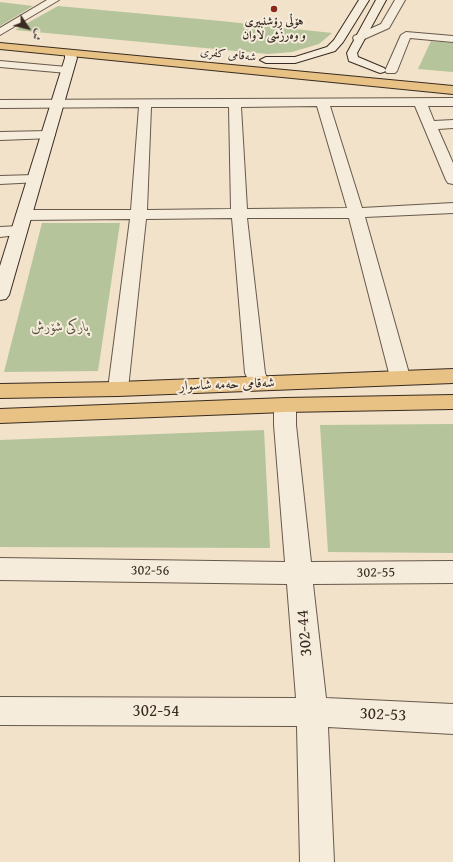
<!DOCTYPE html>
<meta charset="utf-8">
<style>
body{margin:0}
#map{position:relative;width:453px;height:862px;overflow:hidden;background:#f1e2c9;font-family:"Gentium Book Plus",Amiri,serif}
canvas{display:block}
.north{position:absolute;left:8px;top:8px;width:40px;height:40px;-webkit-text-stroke:3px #f6ecdc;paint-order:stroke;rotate:125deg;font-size:11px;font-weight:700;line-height:16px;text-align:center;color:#392b21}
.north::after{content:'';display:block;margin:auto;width:14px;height:18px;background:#392b21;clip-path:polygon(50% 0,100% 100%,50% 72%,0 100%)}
</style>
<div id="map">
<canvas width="453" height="862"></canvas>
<div class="north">ش</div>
</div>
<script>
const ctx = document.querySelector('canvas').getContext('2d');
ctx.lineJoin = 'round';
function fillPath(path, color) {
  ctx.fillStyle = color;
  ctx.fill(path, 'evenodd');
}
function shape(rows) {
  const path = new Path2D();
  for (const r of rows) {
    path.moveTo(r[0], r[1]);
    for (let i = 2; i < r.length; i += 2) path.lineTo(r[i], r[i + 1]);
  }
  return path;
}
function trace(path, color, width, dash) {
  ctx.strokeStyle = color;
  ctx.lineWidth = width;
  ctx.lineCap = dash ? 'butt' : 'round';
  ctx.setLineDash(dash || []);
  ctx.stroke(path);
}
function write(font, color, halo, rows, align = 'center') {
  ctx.font = font + ' "Gentium Book Plus",Amiri,serif';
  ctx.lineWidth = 4;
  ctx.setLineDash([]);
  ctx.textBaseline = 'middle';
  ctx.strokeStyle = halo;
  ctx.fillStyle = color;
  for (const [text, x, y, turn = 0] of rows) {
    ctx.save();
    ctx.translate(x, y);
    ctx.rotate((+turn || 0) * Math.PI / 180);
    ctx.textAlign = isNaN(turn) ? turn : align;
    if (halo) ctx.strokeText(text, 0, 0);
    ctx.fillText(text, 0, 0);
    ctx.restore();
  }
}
const green = shape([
 [0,2,33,6,0,26],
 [58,6,221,21,332,33,319,44,292,52,268,54,15,30],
 [431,41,453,43,453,72,418,69],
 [42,223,120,223,98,371,4,372],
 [453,424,453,553,328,552,320,425],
 [264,430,270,548,0,547,0,440]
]);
const street = shape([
 [47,0,59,0,0,35,0,28,47,0],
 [395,0,405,0,389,28,362,40,354,40,353,38,354,36,381,24,395,0],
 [406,32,453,36,453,42,410,38,397,71,395,73,387,73,385,71,401,35,406,32],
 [0,61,67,67,73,70,67,73,0,67,0,61],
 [453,98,453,106,428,106,434,121,453,120,453,128,438,129,453,163,453,184,448,183,446,180,415,106,330,106,362,208,453,203,453,213,365,217,410,377,407,382,400,384,393,382,390,377,349,218,247,218,265,373,269,383,266,388,259,390,252,388,245,373,232,218,146,219,128,389,125,394,118,396,111,394,108,389,130,219,24,220,18,218,16,215,18,212,24,210,131,210,139,107,0,108,0,100,453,98],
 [317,106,347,208,247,209,241,107,317,106],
 [151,107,229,107,231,209,147,210,151,107],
 [48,131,53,132,55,135,53,138,0,140,0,132,48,131],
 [34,175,39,176,41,179,39,182,0,184,0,176,34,175],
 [19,226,25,228,27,231,25,234,0,237,0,227,19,226],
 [285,398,293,400,296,405,296,425,311,562,453,561,453,583,313,584,326,698,453,704,453,734,328,727,334,862,300,862,297,726,0,725,0,697,296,698,287,584,0,580,0,558,285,562,274,425,274,405,277,400,285,398]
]);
const secondary = shape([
 [359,0,369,0,343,42,335,51,295,63,266,63,260,60,266,57,295,57,327,47,334,40,359,0],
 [376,0,386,0,357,53,358,57,384,68,386,70,384,72,380,73,349,61,347,53,376,0],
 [70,50,74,51,77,58,9,295,6,299,0,300,0,266,65,58,65,53,70,50]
]);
const primary = shape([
 [453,369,453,383,118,396,0,398,0,384,118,382,453,369],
 [453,395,453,409,285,412,0,423,0,409,285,398,453,395]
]);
const highway = shape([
 [0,43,453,86,453,94,0,49,0,43]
]);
const markers = [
 [274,9,4,"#8f2418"]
];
const farPoinames = [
 ["هۆڵی ڕۆشنبیری",274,22],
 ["و وەرزشی لاوان",274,36]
];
const farStreetnames = [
 ["شەقامی کفری",228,55,6]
];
const parkNames = [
 ["پارکی شۆرش",60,327]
];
const streetNames = [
 ["شەقامی حەمە شاسوار",227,385,-2],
 ["302-56",150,571,1],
 ["302-55",376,573,-1]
];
const nearStreetnames = [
 ["302-44",305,633,-95],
 ["302-54",156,712],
 ["302-53",383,715,3]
];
fillPath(green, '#b5c49a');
trace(street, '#67594b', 2);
trace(secondary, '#392b21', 2);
trace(primary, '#392b21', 2);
trace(highway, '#392b21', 2);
fillPath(street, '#f6ecdc');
fillPath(secondary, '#f6ecdc');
fillPath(primary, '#e8c184');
fillPath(highway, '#e8c184');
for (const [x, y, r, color] of markers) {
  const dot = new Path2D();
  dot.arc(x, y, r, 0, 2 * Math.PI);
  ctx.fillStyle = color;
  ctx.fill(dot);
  trace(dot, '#f6ecdc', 1.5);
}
write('bold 12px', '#392b21', '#f6ecdc', farPoinames);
write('12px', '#392b21', '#f6ecdc', farStreetnames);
write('italic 14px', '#58513f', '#f6ecdc', parkNames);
write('14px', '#392b21', '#f6ecdc', streetNames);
write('17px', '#392b21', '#f6ecdc', nearStreetnames);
</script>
